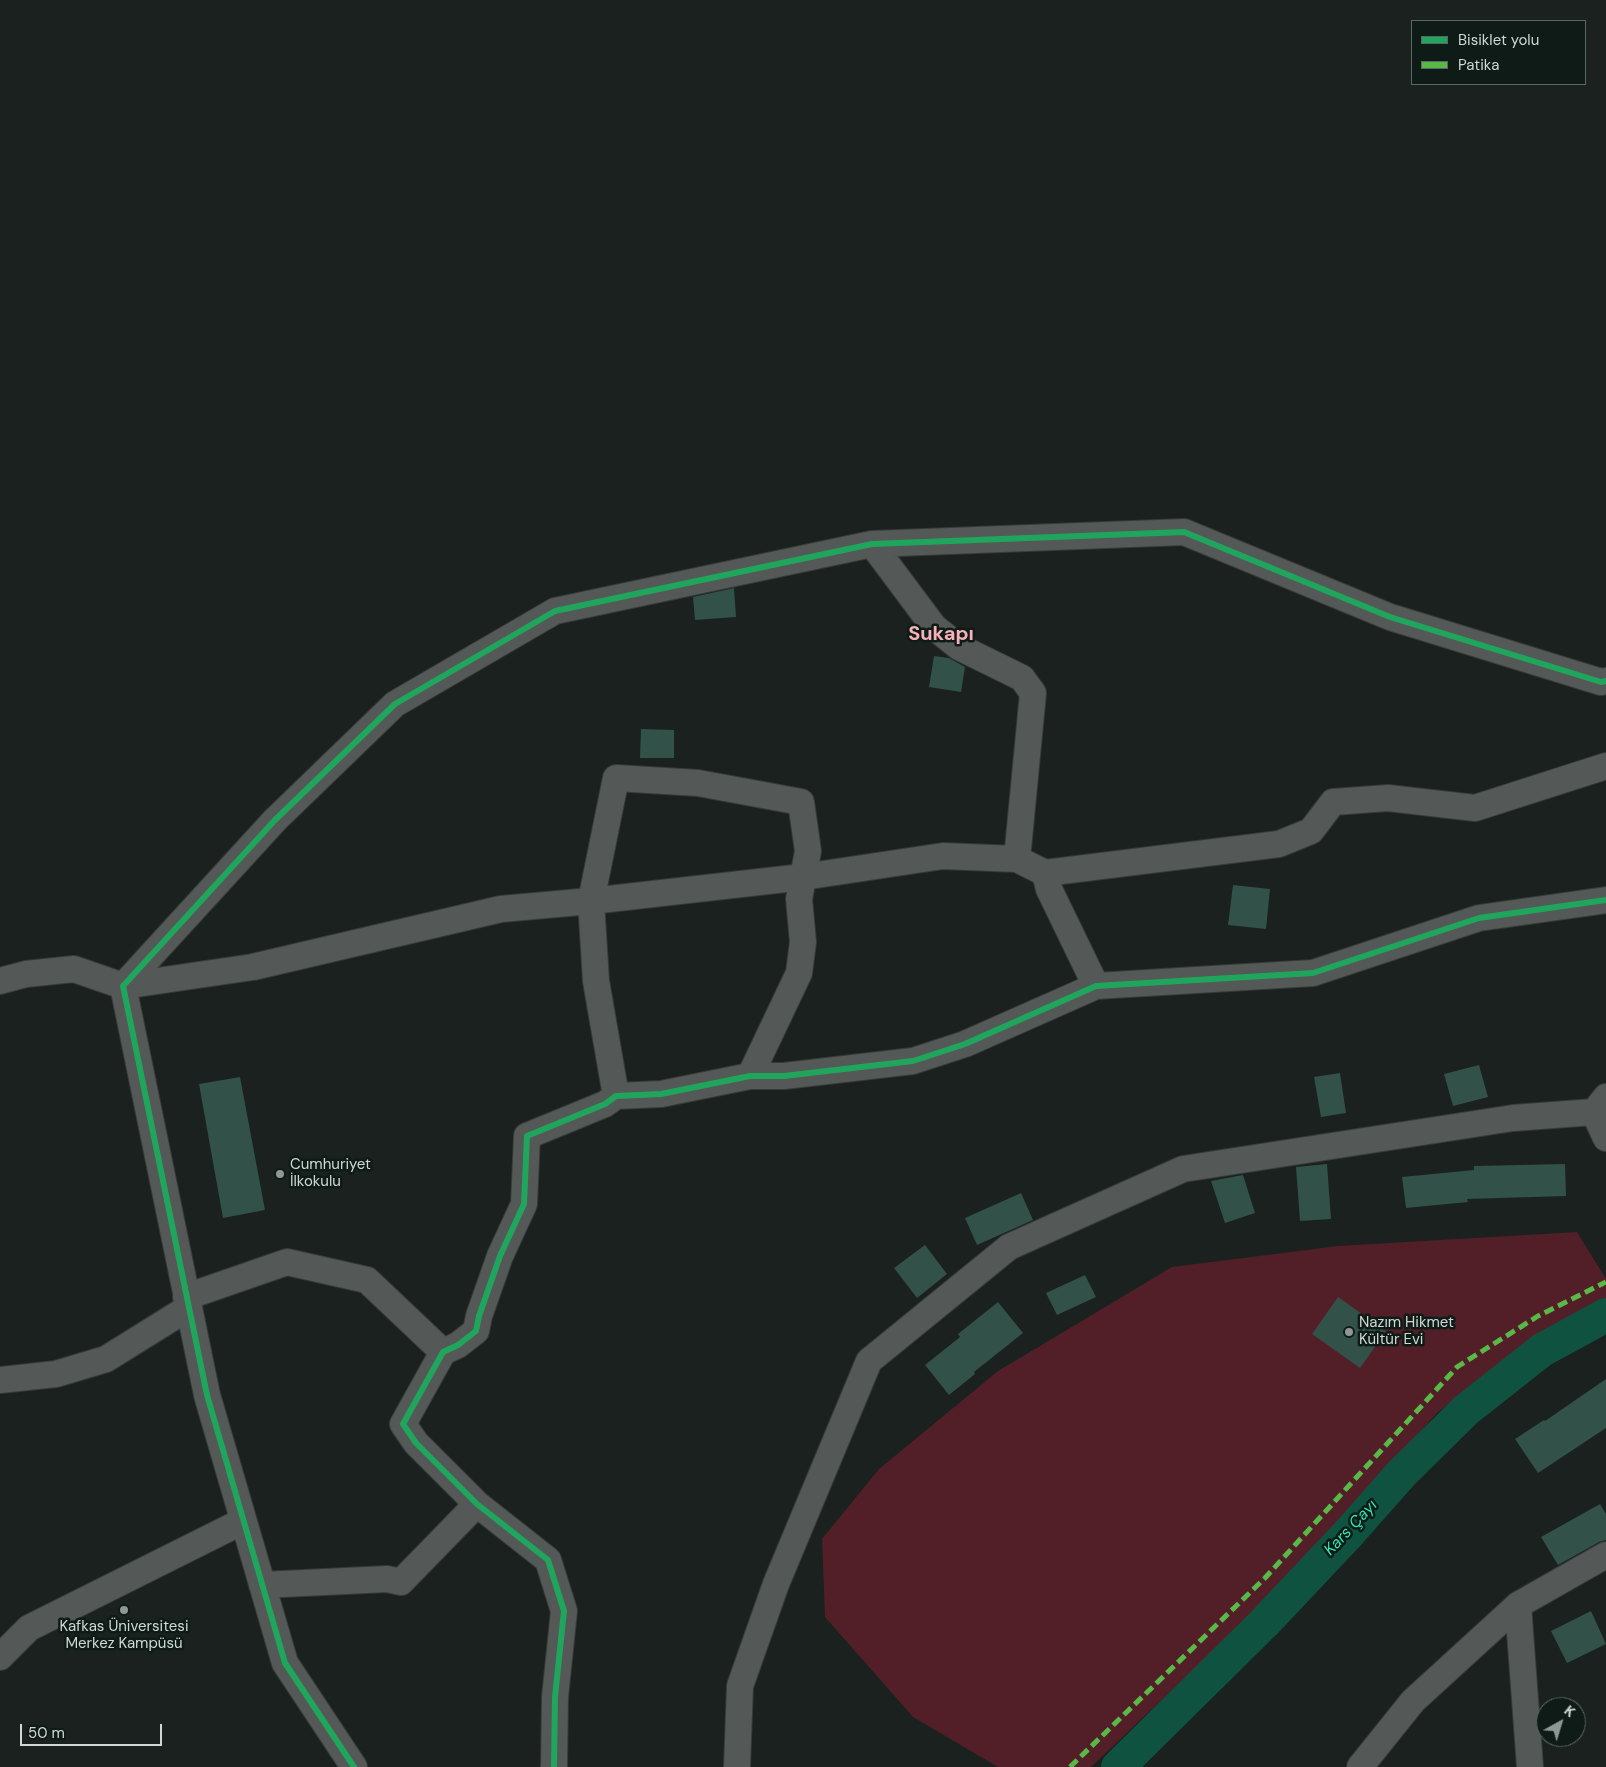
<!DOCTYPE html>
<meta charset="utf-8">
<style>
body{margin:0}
#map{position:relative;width:1606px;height:1767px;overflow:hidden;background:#1a211e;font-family:"DM Sans",sans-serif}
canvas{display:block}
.legend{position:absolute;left:1411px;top:20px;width:175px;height:65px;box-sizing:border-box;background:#0e1b16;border:1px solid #5c6762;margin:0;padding:6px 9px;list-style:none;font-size:15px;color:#d0d8d5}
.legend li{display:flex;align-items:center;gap:10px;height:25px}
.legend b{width:25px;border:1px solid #5c6762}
.north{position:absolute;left:1536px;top:1697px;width:50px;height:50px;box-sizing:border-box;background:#0e1b16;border:1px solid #5c6762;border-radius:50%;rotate:39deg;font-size:14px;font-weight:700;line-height:20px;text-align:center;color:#d0d8d5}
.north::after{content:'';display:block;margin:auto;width:18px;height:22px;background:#909895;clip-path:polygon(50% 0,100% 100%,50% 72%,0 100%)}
.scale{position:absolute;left:20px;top:1724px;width:142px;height:22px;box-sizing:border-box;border:2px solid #d0d8d5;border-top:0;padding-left:6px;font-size:15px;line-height:18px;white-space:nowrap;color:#d0d8d5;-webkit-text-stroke:4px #0e1b16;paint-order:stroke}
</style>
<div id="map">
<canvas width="1606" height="1767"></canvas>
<ul class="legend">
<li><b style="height:6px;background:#20a55d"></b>Bisiklet yolu</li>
<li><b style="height:6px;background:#58b947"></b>Patika</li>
</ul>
<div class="north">K</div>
<div class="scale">50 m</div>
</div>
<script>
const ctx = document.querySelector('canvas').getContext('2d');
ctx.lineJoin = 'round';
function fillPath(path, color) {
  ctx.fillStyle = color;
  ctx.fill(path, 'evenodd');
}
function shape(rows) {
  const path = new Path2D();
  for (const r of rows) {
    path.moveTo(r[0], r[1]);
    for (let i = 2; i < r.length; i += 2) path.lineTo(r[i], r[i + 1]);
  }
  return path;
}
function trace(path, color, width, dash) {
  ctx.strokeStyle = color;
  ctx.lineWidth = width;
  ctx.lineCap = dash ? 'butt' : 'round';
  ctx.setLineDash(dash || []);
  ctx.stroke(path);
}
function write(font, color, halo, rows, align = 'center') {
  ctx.font = font + ' "DM Sans",sans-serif';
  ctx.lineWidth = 5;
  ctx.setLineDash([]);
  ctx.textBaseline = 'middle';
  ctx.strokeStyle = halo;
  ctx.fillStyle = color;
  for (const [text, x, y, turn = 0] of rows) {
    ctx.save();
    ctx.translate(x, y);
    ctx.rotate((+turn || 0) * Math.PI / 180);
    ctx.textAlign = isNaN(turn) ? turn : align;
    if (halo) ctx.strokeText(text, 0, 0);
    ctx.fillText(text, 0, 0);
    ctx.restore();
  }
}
const green = shape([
 [1577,1232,1606,1279,1606,1298,1527,1341,1437,1413,1270,1597,1091,1767,998,1767,913,1717,825,1617,822,1539,879,1469,998,1371,1172,1267,1338,1246]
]);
const river = shape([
 [1118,1767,1264,1623,1348,1534,1402,1473,1466,1410,1542,1350,1606,1315]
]);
const building = shape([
 [734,588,736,617,695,620,693,597],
 [934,656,949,658,965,667,961,692,929,687],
 [641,729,674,730,674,758,640,758],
 [1233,885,1270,889,1266,929,1228,925],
 [1479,1065,1488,1097,1453,1106,1444,1074],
 [1340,1073,1346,1113,1321,1117,1314,1077],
 [240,1077,265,1210,223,1218,199,1084],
 [1327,1164,1331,1219,1300,1221,1296,1167],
 [1565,1164,1566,1196,1467,1199,1468,1202,1406,1208,1402,1177,1474,1170,1474,1166],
 [1243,1175,1255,1213,1225,1223,1211,1181],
 [1021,1193,1033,1220,977,1245,965,1218],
 [925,1245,947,1274,917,1298,894,1268],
 [1085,1275,1096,1297,1057,1315,1046,1293],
 [1338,1297,1386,1331,1360,1368,1312,1334],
 [998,1302,1023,1333,974,1372,975,1374,949,1395,925,1365,960,1337,958,1334],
 [1606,1379,1606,1428,1538,1473,1515,1439,1544,1420,1545,1421],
 [1600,1504,1606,1514,1606,1540,1599,1542,1558,1565,1541,1537],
 [1591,1611,1606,1644,1567,1663,1551,1631]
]);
const minor = shape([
 [872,544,934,627,959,647,1022,678,1033,693,1017,859],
 [1045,873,1049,889,1096,986],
 [0,981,26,974,74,969,123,986,253,967,501,909,591,901,803,877,943,856,1017,859,1045,873,1279,844,1311,831,1333,802,1388,798,1475,808,1606,766],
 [616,1096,596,981,591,901,616,778,698,783,801,802,808,851,799,899,803,942,799,973,750,1076],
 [1594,1112,1606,1138],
 [186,1297,287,1262,367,1280,443,1352],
 [0,1380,56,1374,106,1359,188,1308],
 [262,1585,387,1579,401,1582,477,1504],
 [1518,1605,1530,1767],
 [0,1657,29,1628,243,1521],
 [354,1767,285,1663,207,1395,123,986,275,820,395,704,555,611,872,544,1184,532,1390,617,1601,682,1606,681],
 [554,1767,555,1697,564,1611,548,1560,477,1504,416,1443,403,1424,443,1352,458,1345,476,1331,479,1316,500,1256,524,1204,527,1136,605,1104,616,1096,661,1094,750,1076,784,1076,913,1061,965,1044,1096,986,1313,973,1479,918,1606,900],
 [737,1767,740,1686,776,1584,869,1361,1009,1247,1183,1169,1513,1118,1594,1112,1606,1097],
 [1360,1767,1413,1701,1518,1605,1606,1555]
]);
const quiet = shape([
 [1070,1767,1265,1578,1457,1367,1538,1316,1606,1282]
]);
const cycleway = shape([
 [354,1767,285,1663,207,1395,123,986,275,820,395,704,555,611,872,544,1184,532,1390,617,1601,682,1606,681],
 [554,1767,555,1697,564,1611,548,1560,477,1504,416,1443,403,1424,443,1352,458,1345,476,1331,479,1316,500,1256,524,1204,527,1136,605,1104,616,1096,661,1094,750,1076,784,1076,913,1061,965,1044,1096,986,1313,973,1479,918,1606,900]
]);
const markers = [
 [280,1174,5,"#909895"],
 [1349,1332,5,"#909895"],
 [124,1610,5,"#909895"]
];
const poiNames = [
 ["Cumhuriyet",290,1165],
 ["İlkokulu",290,1182],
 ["Nazım Hikmet",1359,1323],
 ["Kültür Evi",1359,1340],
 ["Kafkas Üniversitesi",124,1627,"center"],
 ["Merkez Kampüsü",124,1644,"center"]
];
const waterNames = [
 ["Kars Çayı",1351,1528,-47]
];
const districtNames = [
 ["Sukapı",941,635]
];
fillPath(green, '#521f28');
trace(river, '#0f5240', 34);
fillPath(building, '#325149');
trace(minor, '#363b39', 28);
trace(minor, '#545856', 26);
trace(quiet, '#58b947', 5, [10, 5]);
trace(cycleway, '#20a55d', 6);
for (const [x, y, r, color] of markers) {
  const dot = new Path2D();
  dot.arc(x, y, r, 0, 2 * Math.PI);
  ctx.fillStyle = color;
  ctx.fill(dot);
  trace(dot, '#0e1b16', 2);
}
write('15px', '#d0d8d5', '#0e1b16', poiNames, 'left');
write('italic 16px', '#30e7b5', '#0e1b16', waterNames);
write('bold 20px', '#f7b2b9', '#0e1b16', districtNames);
</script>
